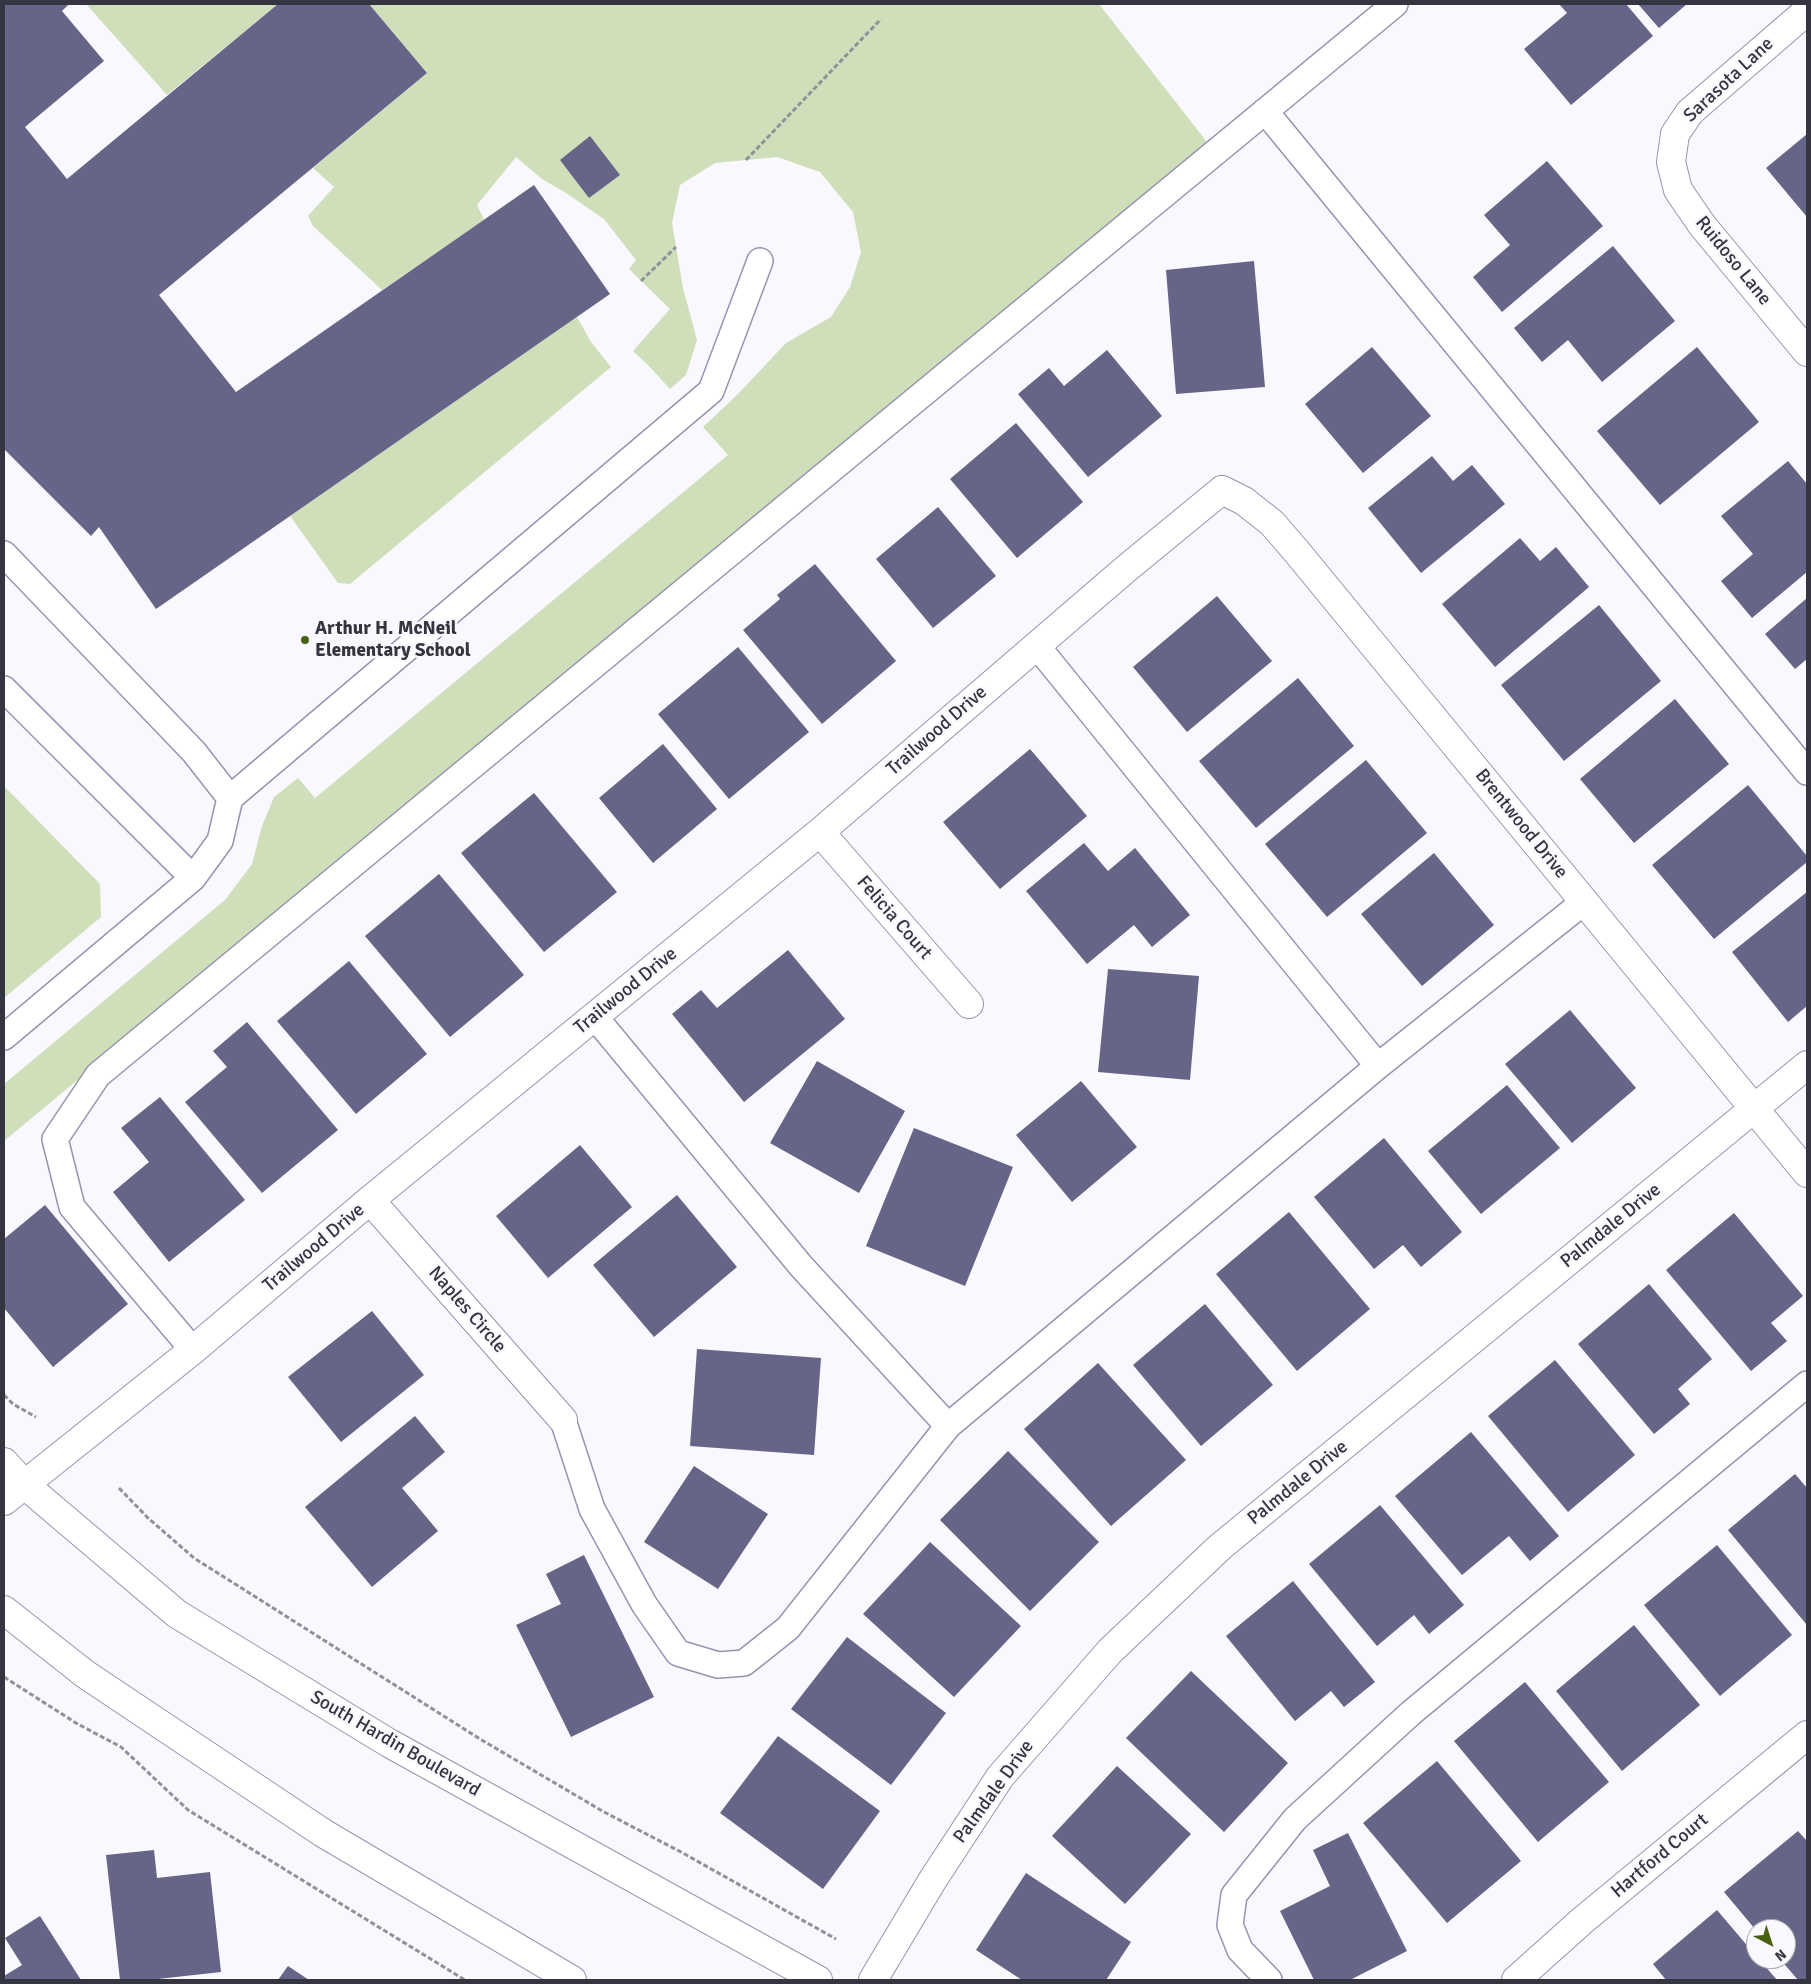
<!DOCTYPE html>
<style>
body{margin:0}
#map{position:relative;width:1811px;height:1984px;overflow:hidden;background:#f8f8fe;font-family:Signika,sans-serif}
canvas{display:block}
.frame{position:absolute;inset:0;border:5px solid #353541;pointer-events:none}
.north{position:absolute;left:1746px;top:1919px;width:50px;height:50px;box-sizing:border-box;background:#f8f8fe;border:1px solid #aaaab2;border-radius:50%;rotate:140deg;font-size:14px;font-weight:700;line-height:20px;text-align:center;color:#353541}
.north::after{content:'';display:block;margin:auto;width:18px;height:22px;background:#466111;clip-path:polygon(50% 0,100% 100%,50% 72%,0 100%)}
</style>
<div id="map">
<canvas width="1811" height="1984"></canvas>
<div class="frame"></div>
<div class="north">N</div>
</div>
<script>
const ctx = document.querySelector('canvas').getContext('2d');
ctx.lineJoin = 'round';
function fillPath(path, color) {
  ctx.fillStyle = color;
  ctx.fill(path, 'evenodd');
}
function shape(rows) {
  const path = new Path2D();
  for (const r of rows) {
    path.moveTo(r[0], r[1]);
    for (let i = 2; i < r.length; i += 2) path.lineTo(r[i], r[i + 1]);
  }
  return path;
}
function trace(path, color, width, dash) {
  ctx.strokeStyle = color;
  ctx.lineWidth = width;
  ctx.lineCap = dash ? 'butt' : 'round';
  ctx.setLineDash(dash || []);
  ctx.stroke(path);
}
function write(font, color, halo, rows, align = 'center') {
  ctx.font = font + ' Signika,sans-serif';
  ctx.lineWidth = 5;
  ctx.setLineDash([]);
  ctx.textBaseline = 'middle';
  ctx.strokeStyle = halo;
  ctx.fillStyle = color;
  for (const [text, x, y, turn = 0] of rows) {
    ctx.save();
    ctx.translate(x, y);
    ctx.rotate((+turn || 0) * Math.PI / 180);
    ctx.textAlign = isNaN(turn) ? turn : align;
    if (halo) ctx.strokeText(text, 0, 0);
    ctx.fillText(text, 0, 0);
    ctx.restore();
  }
}
const green = shape([
 [86,4,278,4,167,95],
 [369,4,1099,4,1207,142,4,1141,4,1084,225,900,252,864,262,826,274,797,298,778,315,798,728,455,703,427,739,393,786,343,831,317,850,287,861,252,853,212,820,172,777,157,715,163,680,185,672,223,683,288,697,340,686,375,670,389,649,366,633,351,670,309,629,269,636,260,604,219,566,193,542,179,516,157,477,205,484,220,382,290,313,226,308,216,334,187,313,168,427,73],
 [577,317,591,342,611,367,350,584,338,583,290,516],
 [4,786,100,884,101,917,4,998]
]);
const building = shape([
 [4,4,69,4,62,11,104,61,25,127,67,179,278,4,369,4,427,73,159,295,236,392,534,185,610,294,156,609,99,527,91,536,4,449],
 [1559,4,1626,4,1653,36,1571,105,1524,49,1567,13],
 [1638,4,1687,4,1659,28],
 [1807,134,1807,217,1766,168],
 [590,136,620,175,589,198,560,160],
 [1547,161,1603,226,1502,312,1473,277,1510,245,1484,215],
 [1613,246,1675,321,1602,382,1568,340,1542,362,1514,328],
 [1254,261,1265,387,1176,394,1166,270],
 [1372,347,1431,416,1363,473,1305,404],
 [1697,347,1759,422,1660,505,1597,431],
 [1107,350,1162,416,1088,477,1018,394,1049,368,1064,386],
 [1016,423,1083,502,1017,558,950,479],
 [1432,456,1453,481,1472,465,1505,504,1421,573,1368,508],
 [1788,461,1807,484,1807,572,1752,618,1721,581,1753,554,1721,516],
 [938,507,996,576,933,628,876,559],
 [1520,538,1540,561,1556,547,1589,587,1495,667,1442,604],
 [815,564,896,661,822,724,743,630,780,599,777,595],
 [1217,596,1272,661,1187,732,1133,667],
 [1807,598,1807,659,1795,669,1765,634],
 [1599,605,1661,681,1564,761,1501,685],
 [738,647,809,732,729,799,658,714],
 [1298,678,1354,746,1256,828,1199,761],
 [1675,699,1729,764,1634,843,1580,779],
 [663,744,717,809,653,863,599,798],
 [1030,749,1087,816,1000,889,943,822],
 [1366,760,1427,833,1327,917,1265,844],
 [1748,785,1807,856,1807,862,1714,939,1652,865],
 [534,793,617,892,544,952,461,853],
 [1084,843,1108,871,1135,848,1190,915,1152,947,1134,925,1087,964,1026,891],
 [1434,853,1494,925,1422,986,1361,914],
 [439,874,524,975,450,1037,365,936],
 [1807,892,1807,1006,1788,1022,1732,952],
 [788,950,845,1019,744,1102,672,1014,701,990,717,1008],
 [349,961,427,1054,356,1114,277,1021],
 [1108,969,1199,976,1190,1080,1098,1072],
 [1570,1010,1636,1088,1572,1143,1505,1064],
 [247,1022,338,1130,262,1193,185,1102,227,1067,213,1051],
 [817,1061,905,1111,859,1193,770,1143],
 [1081,1081,1137,1147,1072,1202,1016,1135],
 [1507,1085,1560,1148,1481,1214,1428,1151],
 [160,1097,245,1200,169,1262,113,1192,149,1162,121,1128],
 [914,1128,1013,1167,965,1286,866,1246],
 [1384,1138,1462,1232,1421,1267,1403,1245,1374,1269,1314,1197],
 [580,1145,632,1207,548,1278,496,1216],
 [677,1195,737,1267,654,1337,593,1265],
 [45,1205,128,1304,53,1367,4,1308,4,1239],
 [1289,1212,1370,1309,1297,1371,1216,1274],
 [1734,1213,1803,1296,1771,1323,1787,1341,1751,1371,1666,1270],
 [1649,1284,1712,1359,1678,1389,1690,1404,1654,1434,1578,1344],
 [1205,1304,1273,1385,1201,1446,1133,1365],
 [372,1311,424,1375,341,1442,288,1377],
 [697,1349,821,1358,814,1455,690,1446],
 [1555,1360,1635,1455,1568,1512,1488,1416],
 [1098,1363,1186,1460,1111,1526,1024,1429],
 [415,1416,445,1452,402,1488,438,1531,372,1587,305,1507],
 [1471,1432,1559,1536,1530,1561,1509,1536,1462,1575,1395,1496],
 [1008,1451,1099,1542,1030,1611,940,1520],
 [694,1466,768,1514,718,1589,644,1542],
 [1795,1474,1807,1488,1807,1625,1728,1530],
 [1380,1505,1464,1605,1429,1634,1414,1615,1377,1646,1309,1564],
 [930,1542,1021,1626,954,1697,863,1614],
 [1717,1545,1792,1635,1720,1696,1644,1605],
 [584,1555,654,1697,571,1737,516,1625,561,1604,546,1574],
 [1293,1581,1375,1682,1344,1707,1331,1691,1295,1721,1226,1636],
 [1634,1625,1700,1705,1622,1771,1556,1691],
 [847,1637,946,1713,891,1785,791,1709],
 [1191,1671,1288,1763,1224,1832,1126,1738],
 [1525,1682,1609,1782,1538,1842,1454,1741],
 [778,1736,880,1811,823,1889,720,1813],
 [1437,1761,1521,1861,1447,1923,1363,1823],
 [1117,1766,1191,1834,1125,1904,1052,1836],
 [1798,1831,1807,1841,1807,1980,1798,1980,1780,1959,1786,1959,1786,1929,1755,1929,1724,1892],
 [1348,1833,1407,1951,1350,1980,1314,1980,1280,1911,1330,1886,1313,1850],
 [154,1850,157,1878,210,1872,221,1972,149,1980,120,1980,106,1855],
 [1026,1873,1131,1942,1106,1980,1022,1980,976,1950],
 [1717,1910,1756,1956,1756,1959,1759,1959,1777,1980,1666,1980,1653,1964],
 [40,1916,81,1980,4,1980,4,1976,22,1965,5,1938],
 [288,1966,309,1980,278,1980]
]);
const path = shape([
 [746,160,881,19],
 [641,281,676,247],
 [4,1395,13,1404,36,1417],
 [119,1488,148,1518,194,1558,480,1739,604,1812,681,1852,836,1939],
 [4,1677,76,1723,121,1747,188,1810,465,1980]
]);
const lane = shape([
 [1265,111,1807,772],
 [4,554,194,752,230,798,220,841,193,878,4,1037],
 [1037,646,1378,1066],
 [4,689,193,878],
 [230,798,711,391,760,261],
 [595,1017,801,1266,948,1426],
 [193,1350,72,1207,55,1139,98,1075,1395,4],
 [563,1420,592,1509,644,1604,678,1653,718,1665,744,1663,788,1628,948,1426,1378,1066,1585,901],
 [1269,1980,1240,1950,1230,1925,1234,1895,1295,1819,1411,1713,1807,1384]
]);
const street = shape([
 [1807,11,1690,112,1675,134,1671,162,1678,190,1702,225,1807,352],
 [820,832,969,1004],
 [370,1200,563,1420],
 [4,1501,193,1350,370,1200,820,832,1127,568,1222,490,1244,501,1272,523,1297,552,1807,1173],
 [873,1980,932,1881,1000,1777,1110,1651,1220,1547,1807,1065],
 [1516,1980,1583,1920,1807,1735]
]);
const secondary = shape([
 [4,1462,25,1485,177,1614,389,1743,818,1980],
 [4,1610,85,1674,323,1833,572,1980]
]);
const markers = [
 [305,640,5,"#466111"]
];
const streetNames = [
 ["Sarasota Lane",1729,80,-43],
 ["Ruidoso Lane",1733,261,51],
 ["Trailwood Drive",937,731,-41],
 ["Brentwood Drive",1521,824,51],
 ["Felicia Court",894,918,49],
 ["Trailwood Drive",626,991,-39],
 ["Palmdale Drive",1611,1226,-39],
 ["Trailwood Drive",314,1248,-40],
 ["Naples Circle",467,1310,49],
 ["Palmdale Drive",1298,1483,-39],
 ["South Hardin Boulevard",395,1744,30],
 ["Palmdale Drive",994,1792,-54],
 ["Hartford Court",1660,1856,-40]
];
const poiNames = [
 ["Arthur H. McNeil",315,629],
 ["Elementary School",315,651]
];
fillPath(green, '#cedfb9');
fillPath(building, '#666487');
trace(lane, '#9594b2', 28);
trace(street, '#9594b2', 30);
trace(secondary, '#9594b2', 30);
trace(path, '#91919a', 3, [5, 2.5]);
trace(lane, '#fff', 25);
trace(street, '#fff', 28);
trace(secondary, '#fff', 28);
for (const [x, y, r, color] of markers) {
  const dot = new Path2D();
  dot.arc(x, y, r, 0, 2 * Math.PI);
  ctx.fillStyle = color;
  ctx.fill(dot);
  trace(dot, '#f8f8fe', 2);
}
write('19px', '#353541', '#f8f8fe', streetNames);
write('bold 19px', '#353541', '#f8f8fe', poiNames, 'left');
</script>
